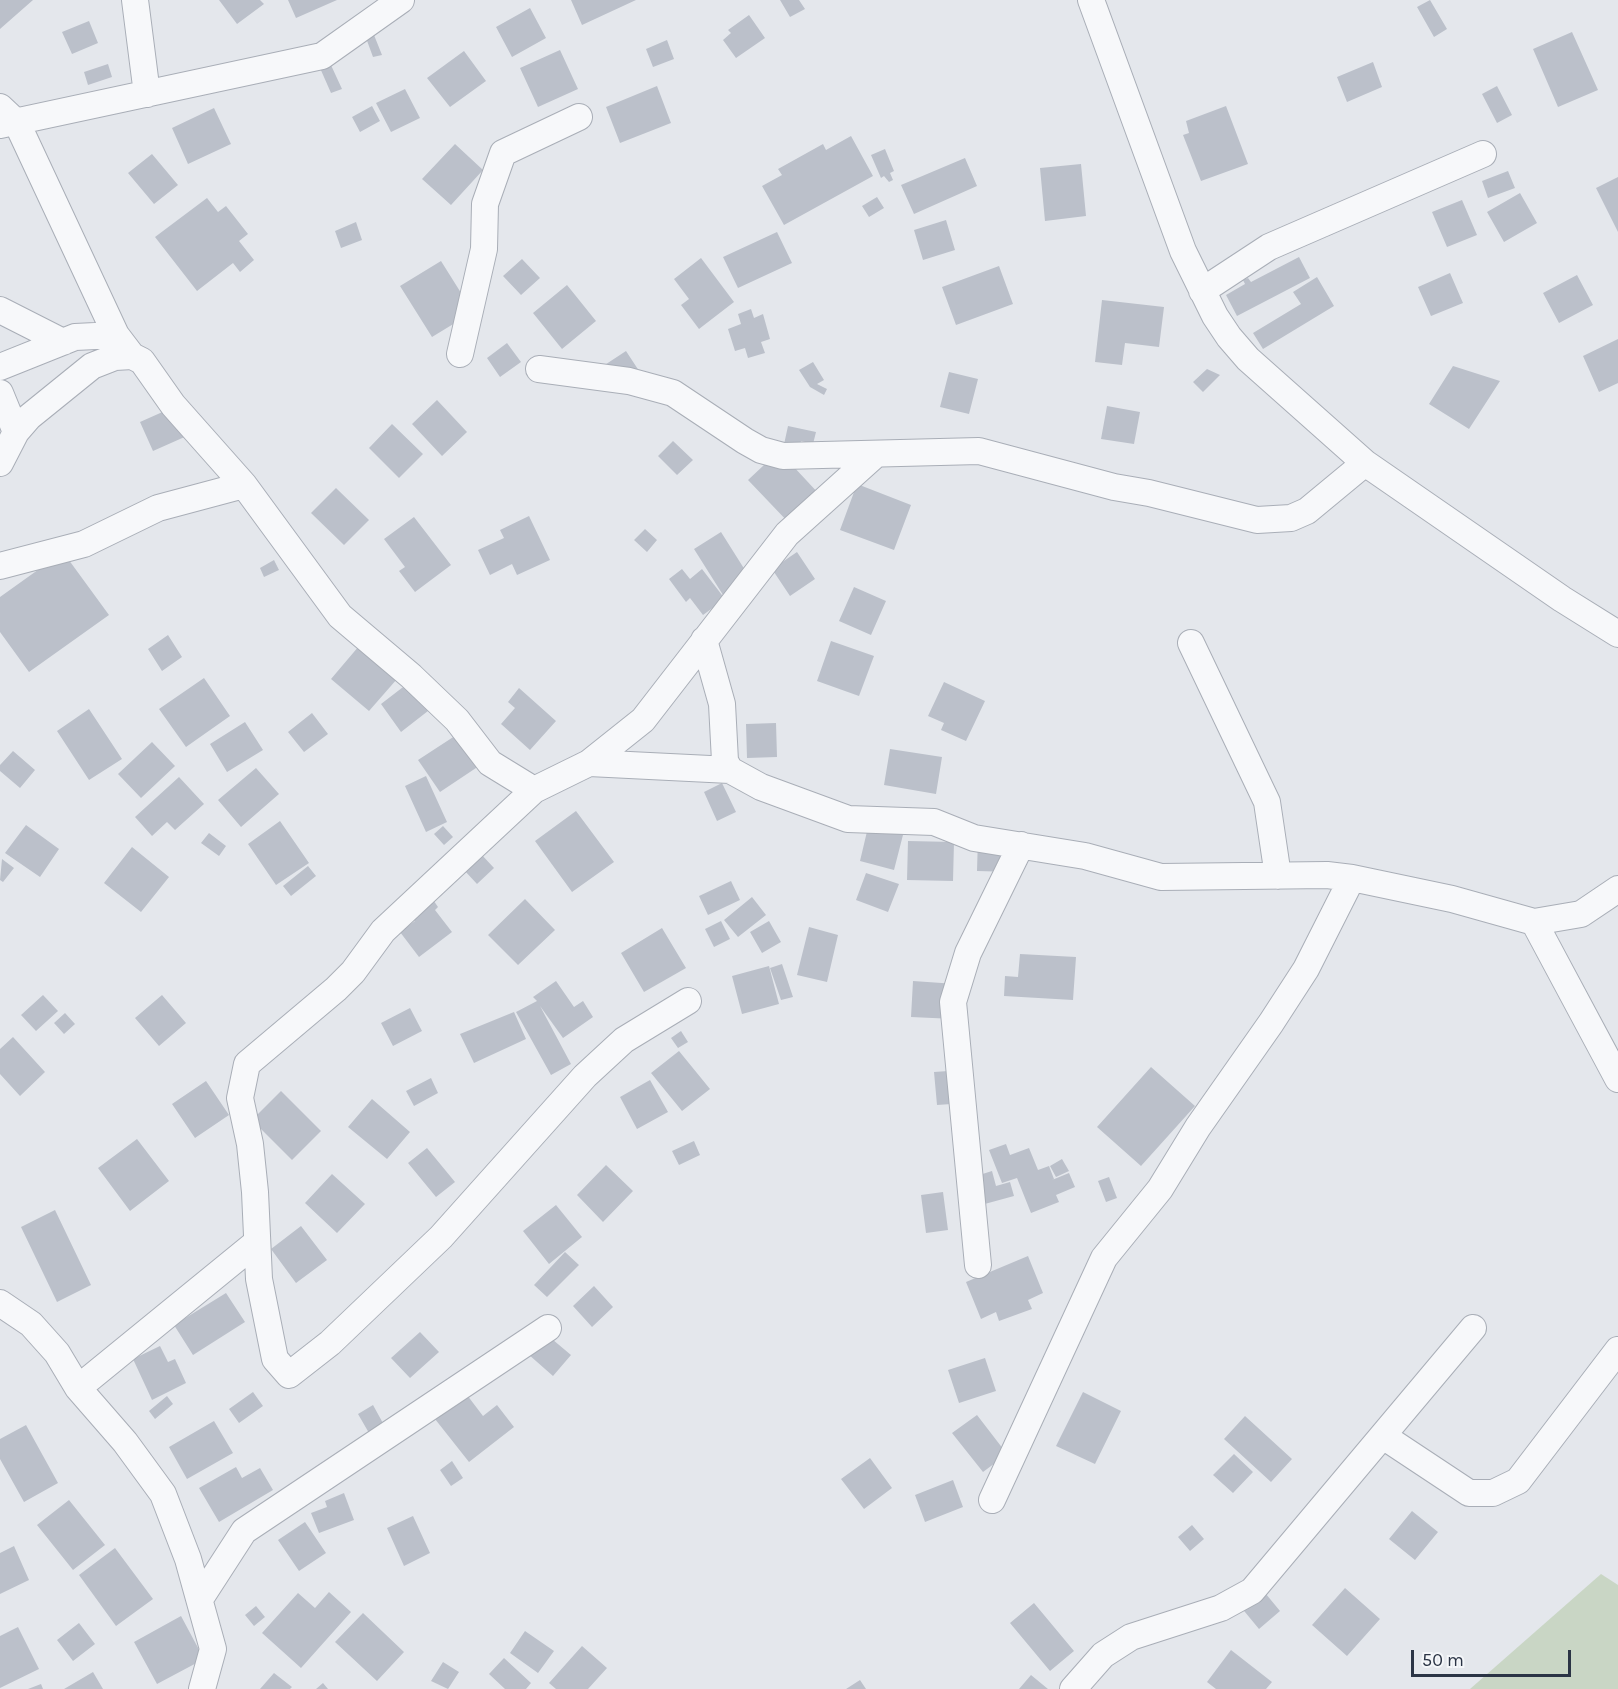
<!DOCTYPE html>
<style>
body{margin:0}
#map{position:relative;width:1618px;height:1689px;overflow:hidden;background:#e4e7ec;font-family:Karla,sans-serif}
canvas{display:block}
.scale{position:absolute;left:1411px;top:1650px;width:160px;height:27px;box-sizing:border-box;border:3px solid #2b3445;border-top:0;padding-left:8px;font-size:18px;line-height:21px;white-space:nowrap;color:#2b3445;-webkit-text-stroke:4px #f4f6f9;paint-order:stroke}
</style>
<div id="map">
<canvas width="1618" height="1689"></canvas>
<div class="scale">50 m</div>
</div>
<script>
const ctx = document.querySelector('canvas').getContext('2d');
ctx.lineJoin = 'round';
function fillPath(path, color) {
  ctx.fillStyle = color;
  ctx.fill(path, 'evenodd');
}
function shape(rows) {
  const path = new Path2D();
  for (const r of rows) {
    path.moveTo(r[0], r[1]);
    for (let i = 2; i < r.length; i += 2) path.lineTo(r[i], r[i + 1]);
  }
  return path;
}
function trace(path, color, width, dash) {
  ctx.strokeStyle = color;
  ctx.lineWidth = width;
  ctx.lineCap = dash ? 'butt' : 'round';
  ctx.setLineDash(dash || []);
  ctx.stroke(path);
}
const green = shape([
 [1601,1574,1618,1585,1618,1689,1470,1689]
]);
const building = shape([
 [0,0,33,0,0,29],
 [219,0,260,0,264,4,237,24],
 [288,0,337,0,296,18],
 [571,0,636,0,582,25],
 [780,0,799,0,805,9,790,17],
 [1430,0,1447,29,1434,37,1417,7],
 [530,8,546,38,512,57,496,27],
 [749,15,765,38,736,58,723,40,731,33,728,30],
 [89,21,98,43,72,54,62,32],
 [1572,32,1598,90,1558,107,1533,49],
 [374,35,382,55,373,57,366,38],
 [667,40,674,59,653,67,646,49],
 [560,50,578,89,538,107,520,68],
 [464,51,486,81,450,107,427,78],
 [1373,62,1382,87,1347,102,1337,77],
 [330,63,342,89,331,93,320,68],
 [108,64,112,77,88,85,84,72],
 [657,86,671,123,620,143,606,107],
 [1497,86,1512,115,1497,123,1482,94],
 [405,89,420,118,391,132,376,103],
 [372,106,380,121,360,132,352,117],
 [1226,106,1248,164,1201,181,1183,135,1189,133,1186,121],
 [214,108,231,144,188,164,172,128],
 [851,136,873,176,784,225,762,186,782,175,778,169,823,144,826,150],
 [455,144,483,170,451,205,422,179],
 [885,149,894,171,890,173,893,180,889,182,884,176,881,178,871,155],
 [152,154,178,185,154,204,128,173],
 [965,158,977,186,914,214,901,185],
 [1081,164,1086,216,1045,221,1040,168],
 [1508,171,1515,188,1488,198,1482,181],
 [1618,177,1618,232,1596,188],
 [1520,193,1537,223,1504,242,1487,212],
 [877,197,884,208,869,217,862,206],
 [207,198,218,212,226,206,248,234,239,241,254,260,240,272,233,263,197,291,155,237],
 [1462,200,1477,235,1447,247,1432,212],
 [946,220,955,250,923,260,914,230],
 [356,222,362,240,341,248,335,231],
 [777,232,792,263,738,288,723,257],
 [1299,257,1310,278,1237,316,1226,295,1245,284,1243,280,1248,278,1251,282],
 [701,258,734,302,699,329,681,305,689,299,674,279],
 [522,259,540,278,521,295,503,276],
 [441,261,473,312,432,337,400,286],
 [999,266,1013,304,956,325,942,287],
 [1450,273,1463,303,1431,316,1418,287],
 [1577,275,1593,305,1559,323,1543,293],
 [1317,277,1334,306,1263,349,1253,333,1301,304,1293,292],
 [567,285,596,321,562,349,533,313],
 [1102,300,1164,307,1159,347,1125,343,1122,365,1095,362],
 [751,309,754,318,763,314,770,339,761,342,765,353,748,358,745,348,735,351,728,329,741,324,738,314],
 [1618,339,1618,383,1599,392,1583,356],
 [507,343,521,362,500,377,487,358],
 [626,351,645,380,622,394,614,382,601,390,591,374],
 [813,362,824,380,817,384,827,389,824,395,810,387,799,370],
 [1453,366,1500,381,1469,429,1429,404],
 [1207,369,1220,375,1203,392,1193,382],
 [949,372,978,379,969,414,940,407],
 [437,400,467,432,442,456,412,424],
 [176,406,189,435,153,451,140,422],
 [1107,406,1140,412,1134,444,1101,439],
 [392,424,423,454,399,478,369,448],
 [788,426,816,432,813,444,801,441,798,452,783,449],
 [673,441,693,460,677,475,658,456],
 [779,451,820,495,790,524,748,480],
 [857,484,911,505,894,550,840,530],
 [336,488,369,520,344,545,311,513],
 [529,516,550,560,517,575,512,564,490,575,478,550,504,538,500,530],
 [414,517,451,565,415,592,399,571,405,567,384,539],
 [645,529,657,540,647,552,634,540],
 [721,532,750,578,723,595,694,549],
 [63,552,109,615,29,672,0,632,0,597],
 [797,552,815,579,790,596,772,569],
 [274,560,279,570,264,577,260,568],
 [682,569,690,579,702,569,725,599,703,615,690,598,686,602,669,579],
 [854,587,886,601,871,635,839,621],
 [168,635,182,657,162,671,148,649],
 [831,641,874,656,859,696,817,681],
 [359,646,397,679,369,711,331,679],
 [204,678,230,716,186,747,159,709],
 [944,682,985,701,966,741,941,730,944,723,928,716],
 [407,684,428,711,401,732,381,704],
 [519,688,556,721,530,750,501,724,515,708,508,702],
 [89,709,122,759,89,780,57,731],
 [312,713,328,734,304,752,288,732],
 [245,722,263,750,227,772,210,744],
 [776,723,777,757,747,758,746,724],
 [464,730,485,762,440,792,418,760],
 [152,742,175,766,141,798,118,774],
 [890,749,942,757,936,794,884,785],
 [13,751,35,770,20,788,0,771,0,765],
 [256,768,279,794,241,827,218,800],
 [426,776,447,822,426,832,405,786],
 [179,777,204,804,175,830,167,822,152,836,135,817],
 [722,783,736,812,717,821,704,792],
 [576,811,614,862,572,892,535,841],
 [280,821,309,863,276,885,248,844],
 [869,823,904,831,894,870,860,861],
 [26,825,59,849,40,877,5,853],
 [443,826,453,837,444,845,434,834],
 [209,833,226,846,219,856,201,843],
 [978,837,1014,838,1013,872,977,871],
 [908,841,954,842,953,881,907,880],
 [132,847,169,877,141,912,104,883],
 [481,854,494,868,477,884,464,870],
 [2,859,14,868,3,882,0,880],
 [308,866,316,876,291,896,283,886],
 [866,873,899,884,888,912,856,900],
 [731,881,740,900,708,915,699,896],
 [427,891,438,907,435,910,452,932,419,957,400,932,415,921,405,907],
 [752,897,766,915,738,937,724,920],
 [525,899,555,930,518,965,488,935],
 [721,921,730,939,714,947,705,929],
 [769,921,781,942,762,953,750,932],
 [809,927,838,935,827,982,797,975],
 [662,928,686,968,644,992,621,953],
 [1020,954,1076,957,1073,1000,1004,996,1005,976,1018,977],
 [782,964,793,997,781,1000,770,968],
 [769,966,779,1004,742,1014,732,976],
 [556,981,574,1007,583,1001,593,1017,563,1038,540,1006,571,1064,551,1075,516,1012,537,1001,533,997],
 [913,981,956,984,954,1019,911,1017],
 [43,995,58,1011,36,1031,21,1015],
 [162,995,186,1023,159,1046,135,1018],
 [410,1008,422,1031,393,1046,381,1023],
 [514,1012,526,1039,474,1063,460,1034],
 [65,1013,75,1024,64,1034,54,1023],
 [681,1031,688,1042,678,1048,671,1038],
 [13,1037,45,1072,20,1096,0,1074,0,1049],
 [679,1051,710,1089,682,1111,651,1073],
 [1151,1067,1195,1106,1141,1166,1097,1127],
 [963,1070,966,1103,937,1105,934,1072],
 [431,1078,438,1093,414,1106,406,1091],
 [650,1080,668,1112,637,1129,620,1097],
 [206,1081,229,1115,195,1138,172,1104],
 [281,1091,321,1131,292,1160,252,1120],
 [372,1099,410,1132,387,1159,348,1127],
 [137,1139,169,1181,130,1211,98,1168],
 [694,1141,700,1155,679,1165,672,1151],
 [1006,1144,1010,1155,1029,1148,1038,1170,1049,1166,1054,1179,1052,1180,1069,1173,1075,1187,1056,1195,1059,1202,1031,1213,1017,1178,1002,1183,989,1150],
 [427,1148,455,1182,436,1197,408,1163],
 [1062,1159,1069,1171,1056,1177,1050,1166],
 [606,1165,633,1191,603,1222,577,1195],
 [992,1171,996,1186,1010,1182,1014,1196,981,1205,973,1177],
 [332,1174,365,1204,337,1233,305,1203],
 [1109,1177,1117,1198,1106,1202,1098,1181],
 [943,1192,948,1230,926,1233,921,1195],
 [556,1205,582,1237,549,1264,523,1231],
 [55,1210,91,1285,57,1302,21,1227],
 [301,1226,327,1260,296,1283,271,1249],
 [565,1252,579,1265,547,1297,534,1285],
 [1028,1256,1043,1293,1028,1300,1032,1309,999,1321,996,1312,981,1319,966,1282],
 [594,1286,613,1307,592,1327,573,1306],
 [226,1293,245,1322,193,1355,174,1325],
 [420,1332,439,1352,410,1378,391,1358],
 [546,1334,571,1355,553,1376,528,1354],
 [160,1346,168,1362,175,1359,186,1383,152,1400,133,1359],
 [985,1358,996,1391,959,1403,948,1370],
 [253,1392,263,1406,239,1423,229,1409],
 [1083,1392,1121,1411,1095,1464,1056,1446],
 [467,1395,483,1416,497,1405,514,1427,469,1462,435,1419],
 [167,1396,173,1404,155,1419,149,1411],
 [373,1405,384,1425,369,1433,358,1414],
 [977,1415,1007,1454,983,1472,952,1433],
 [1245,1416,1292,1459,1271,1482,1224,1439],
 [214,1421,233,1453,187,1479,169,1447],
 [26,1425,58,1483,24,1502,0,1459,0,1439],
 [1234,1454,1253,1472,1233,1493,1213,1475],
 [870,1458,892,1488,864,1509,841,1479],
 [452,1461,463,1478,451,1486,440,1470],
 [236,1467,242,1478,260,1468,273,1490,219,1522,199,1488],
 [953,1480,963,1507,925,1522,915,1495],
 [344,1493,354,1520,319,1533,311,1513,327,1507,325,1501],
 [69,1500,105,1545,73,1570,37,1525],
 [1412,1511,1438,1532,1415,1560,1389,1539],
 [413,1516,430,1553,404,1566,387,1528],
 [305,1522,326,1553,299,1571,278,1540],
 [1192,1525,1204,1539,1190,1551,1178,1537],
 [14,1546,29,1580,0,1594,0,1553],
 [115,1548,153,1599,116,1626,79,1575],
 [1261,1588,1280,1611,1259,1629,1240,1606],
 [1345,1588,1380,1619,1347,1656,1312,1625],
 [329,1592,351,1612,301,1668,262,1633,298,1593,315,1608],
 [1034,1603,1074,1651,1050,1671,1010,1623],
 [256,1606,265,1617,254,1626,245,1615],
 [363,1613,404,1652,377,1681,335,1642],
 [181,1616,204,1659,157,1684,134,1642],
 [79,1623,95,1644,73,1661,57,1640],
 [18,1627,39,1669,0,1688,0,1636],
 [525,1631,554,1651,538,1673,510,1653],
 [582,1646,607,1668,588,1689,556,1689,549,1683],
 [1231,1650,1272,1682,1266,1689,1216,1689,1207,1682],
 [504,1658,531,1683,526,1689,505,1689,489,1674],
 [443,1662,459,1672,448,1689,431,1681],
 [93,1672,103,1689,64,1689],
 [274,1673,292,1687,290,1689,260,1689],
 [1031,1675,1048,1689,1019,1689],
 [860,1680,866,1689,846,1689],
 [323,1683,328,1689,316,1689],
 [41,1684,43,1689,28,1689]
]);
const minor = shape([
 [135,0,147,94],
 [1091,0,1183,251,1215,316,1229,337,1248,359,1365,463,1562,599,1618,634],
 [0,107,17,123,116,335,132,356],
 [0,125,322,56,401,0],
 [1202,291,1269,247,1483,154],
 [0,310,63,342],
 [460,354,484,249,485,204,503,153,579,117],
 [0,367,75,337,116,335],
 [539,369,629,381,673,393,745,441,761,450,783,456,979,451,1114,487,1149,493,1257,520,1291,518,1307,511,1365,463],
 [0,393,16,432],
 [0,463,16,432,29,417,92,366,115,357,132,356,142,361,173,405,244,485,340,616,411,676,457,720,490,763,534,790],
 [0,566,84,544,158,508,244,485],
 [704,640,722,704,725,761,730,770,761,787,848,819,934,822,974,838,1085,856,1161,877,1327,875,1352,878,1452,899,1534,922,1581,914,1618,889],
 [1191,643,1267,802,1278,876],
 [589,763,730,770],
 [1534,922,1618,1079],
 [688,1001,624,1040,585,1076,441,1237,330,1343,289,1375,275,1359,259,1279,255,1192,250,1144,240,1098,247,1064,336,989,353,972,383,931,534,790,589,763,643,720,787,534,876,454],
 [978,1265,953,1002,968,953,1021,845],
 [0,1303,31,1324,57,1353,78,1388,125,1442,163,1494,188,1559,213,1649,202,1689],
 [78,1388,257,1242],
 [1383,1436,1469,1493,1493,1493,1518,1481,1618,1350],
 [992,1500,1104,1258,1160,1189,1198,1127,1271,1023,1306,969,1352,878],
 [200,1599,244,1531,548,1328],
 [1073,1689,1103,1655,1131,1637,1221,1608,1252,1591,1473,1328]
]);
fillPath(green, '#c9d6c5');
fillPath(building, '#bbc0ca');
trace(minor, '#a9aeb7', 28);
trace(minor, '#f7f8fa', 26);
</script>
